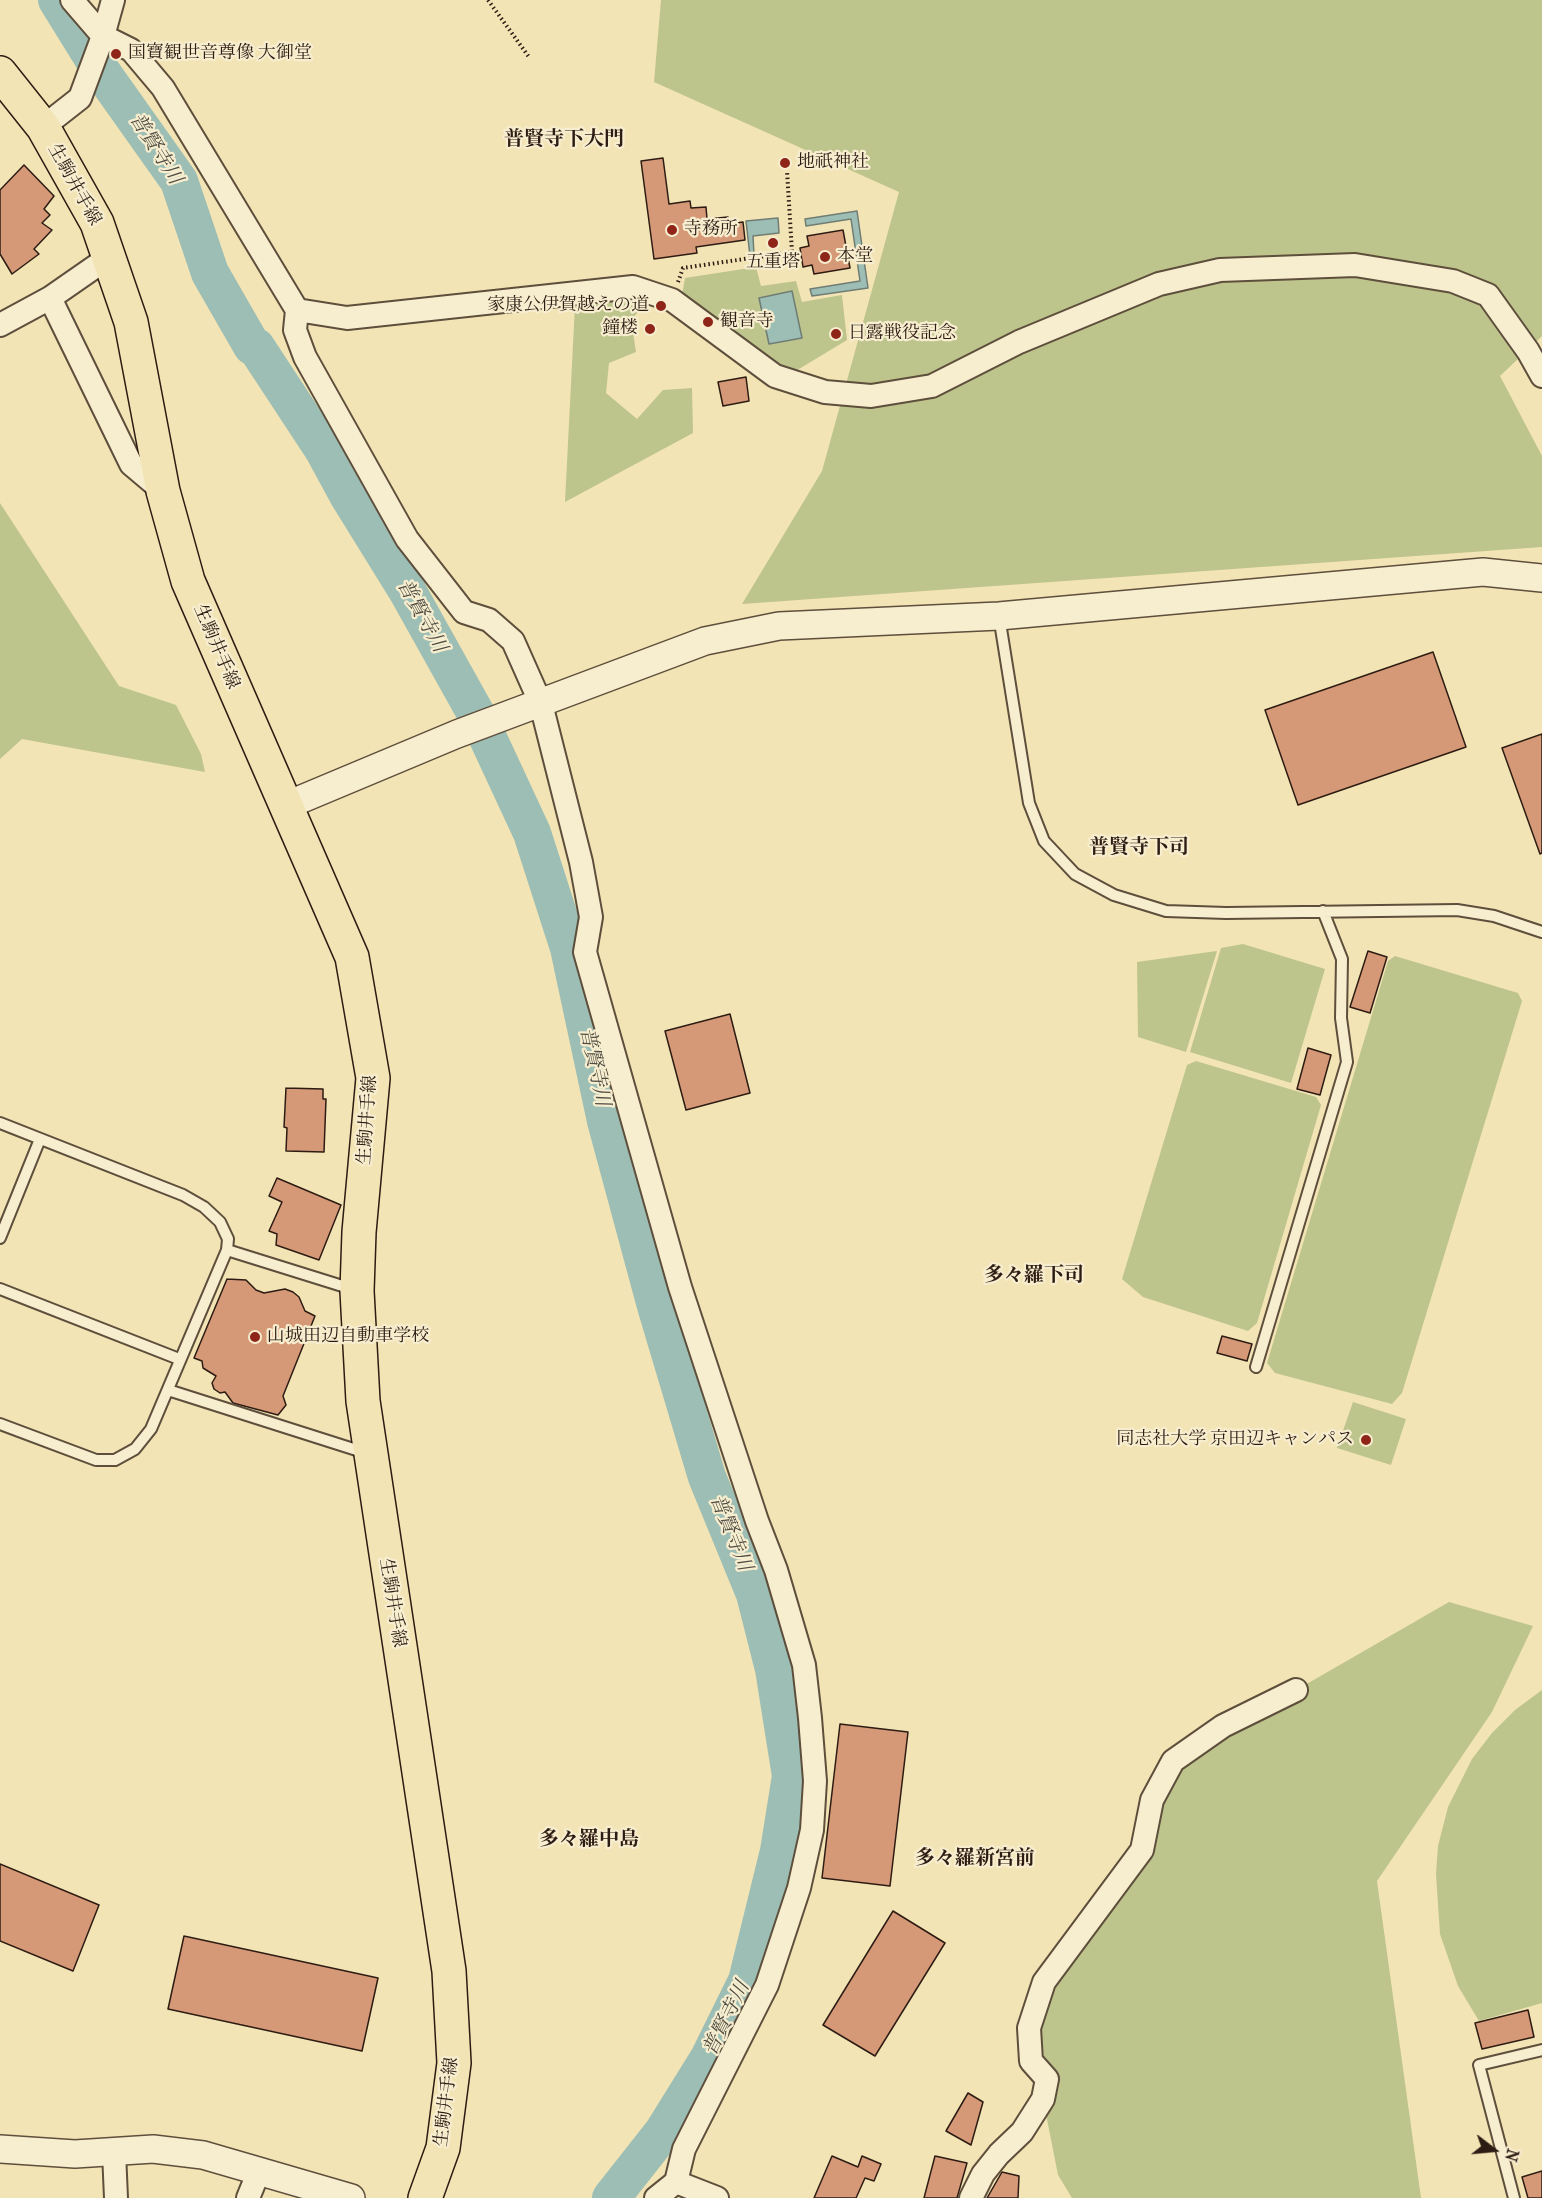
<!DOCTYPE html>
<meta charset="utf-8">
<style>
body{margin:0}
#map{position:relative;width:1542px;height:2198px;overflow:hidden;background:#f3e4b5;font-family:"IM FELL French Canon",serif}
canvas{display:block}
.north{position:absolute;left:1464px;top:2120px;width:60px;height:60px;-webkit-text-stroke:4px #f7edcf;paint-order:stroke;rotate:106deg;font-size:16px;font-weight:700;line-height:24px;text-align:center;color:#2d1c13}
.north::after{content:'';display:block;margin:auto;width:21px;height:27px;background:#2d1c13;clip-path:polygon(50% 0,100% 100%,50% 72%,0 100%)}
</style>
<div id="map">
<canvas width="1542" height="2198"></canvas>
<div class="north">N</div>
</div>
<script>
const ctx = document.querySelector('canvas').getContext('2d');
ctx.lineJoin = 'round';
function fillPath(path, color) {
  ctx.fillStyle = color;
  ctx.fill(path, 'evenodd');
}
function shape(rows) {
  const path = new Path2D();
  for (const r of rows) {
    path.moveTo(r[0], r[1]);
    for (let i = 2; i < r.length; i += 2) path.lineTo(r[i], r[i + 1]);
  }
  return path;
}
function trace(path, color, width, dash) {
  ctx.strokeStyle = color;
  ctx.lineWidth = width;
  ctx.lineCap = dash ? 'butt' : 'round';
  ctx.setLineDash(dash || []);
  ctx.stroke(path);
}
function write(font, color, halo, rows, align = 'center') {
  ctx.font = font + ' "IM FELL French Canon","Noto Serif JP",serif';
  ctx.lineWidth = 4.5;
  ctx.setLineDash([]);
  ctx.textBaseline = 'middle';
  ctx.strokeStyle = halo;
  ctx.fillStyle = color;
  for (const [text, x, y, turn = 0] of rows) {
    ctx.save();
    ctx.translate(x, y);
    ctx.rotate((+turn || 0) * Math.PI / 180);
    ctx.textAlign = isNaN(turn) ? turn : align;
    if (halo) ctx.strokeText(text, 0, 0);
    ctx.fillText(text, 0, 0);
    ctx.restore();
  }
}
const green = shape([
 [661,0,1542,0,1542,336,1500,376,1542,456,1542,547,742,604,822,471,899,192,654,82],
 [756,267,761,286,796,281,802,302,842,295,847,340,794,372,784,370,682,295,685,278],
 [638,293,638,312,631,320,636,352,609,363,606,393,637,419,663,390,692,388,693,433,565,502,575,305],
 [0,503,119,686,176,705,201,754,205,772,22,739,0,759],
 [1243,944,1325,969,1291,1083,1190,1052,1221,948],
 [1217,951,1186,1052,1138,1037,1137,962],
 [1395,956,1518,993,1522,1001,1402,1393,1392,1404,1275,1373,1267,1363,1388,961],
 [1196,1061,1316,1097,1321,1105,1257,1323,1248,1331,1143,1297,1122,1279,1187,1065],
 [1353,1402,1406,1419,1391,1465,1337,1448],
 [1449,1602,1533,1626,1492,1712,1377,1881,1421,2198,1072,2198,1058,2175,1043,2099,1031,2061,1044,1982,1142,1850,1173,1761],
 [1542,1690,1542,2003,1479,2021,1458,1986,1440,1934,1436,1874,1438,1846,1448,1807,1472,1759,1492,1733,1515,1710]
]);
const water = shape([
 [857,211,868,288,812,296,810,289,860,281,851,219,806,226,805,219,857,211],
 [778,218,779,233,753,236,754,255,750,256,746,221,778,218],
 [792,291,802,338,769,344,759,298,792,291]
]);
const river = shape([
 [57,0,101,71,179,181,210,273,252,346,256,347,323,449,348,495,408,592,480,721,532,833,569,948,606,1121,656,1306,707,1477,755,1594,774,1669,791,1776,779,1851,747,1981,709,2058,663,2132,611,2198]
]);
const building = shape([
 [663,158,669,204,690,201,691,208,706,207,707,219,728,217,729,224,743,222,745,240,696,247,697,253,654,259,641,161,663,158],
 [24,165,54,196,44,209,50,215,42,223,52,230,34,249,39,254,12,274,0,254,0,190,24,165],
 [843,230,850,268,814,274,812,265,803,267,800,248,809,246,807,236,843,230],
 [746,377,749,401,723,406,718,382,746,377],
 [1433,652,1466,747,1298,805,1265,710,1433,652],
 [1542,734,1542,853,1540,854,1502,748,1542,734],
 [1368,951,1387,957,1370,1013,1350,1007,1368,951],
 [730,1014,750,1093,686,1110,665,1031,730,1014],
 [1308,1048,1331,1055,1320,1095,1297,1089,1308,1048],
 [286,1088,323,1089,323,1099,326,1099,324,1152,286,1151,287,1128,284,1127,286,1088],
 [277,1178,341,1205,319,1260,276,1245,277,1234,269,1231,282,1202,269,1196,277,1178],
 [227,1279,246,1280,256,1290,264,1293,285,1289,293,1292,299,1297,305,1311,315,1316,283,1396,286,1405,278,1415,233,1403,225,1392,220,1393,214,1389,212,1383,216,1376,203,1368,202,1361,194,1358,227,1279],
 [1222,1336,1252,1344,1247,1361,1217,1353,1222,1336],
 [840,1724,908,1732,890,1886,822,1878,840,1724],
 [0,1864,99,1905,73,1971,0,1941,0,1864],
 [893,1911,945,1943,875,2056,823,2025,893,1911],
 [184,1936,378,1978,362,2051,168,2009,184,1936],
 [1528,2010,1534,2037,1482,2049,1475,2023,1528,2010],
 [968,2093,983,2102,971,2145,946,2131,968,2093],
 [832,2156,858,2167,862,2156,881,2164,874,2181,865,2178,856,2198,814,2198,832,2156],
 [935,2156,967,2163,957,2198,924,2198,935,2156],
 [1542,2171,1542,2198,1528,2198,1522,2177,1542,2171],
 [1002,2172,1019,2176,1018,2198,987,2198,1002,2172]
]);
const path = shape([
 [488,0,529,57],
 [678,282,683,268,792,252,787,171]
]);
const service = shape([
 [999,616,1029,803,1044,841,1075,874,1114,895,1166,911,1226,913,1457,910,1494,916,1542,932],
 [0,1123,183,1195,204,1207,220,1222,228,1239,227,1250,151,1429,135,1449,115,1460,96,1460,0,1424],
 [0,1238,40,1139],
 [227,1250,352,1289],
 [0,1289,179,1359],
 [1256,1367,1347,1062,1341,1018,1342,959,1323,911],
 [168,1390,366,1453],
 [1514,2198,1479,2065,1542,2050]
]);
const minor = shape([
 [72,0,103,36,131,50,163,88,297,310,295,330,305,357,407,539,464,612,489,620,513,641,541,704,581,862,591,917,585,952,680,1287,757,1521,776,1570,804,1665,810,1718,815,1781,812,1830,799,1888,767,1985,684,2149,676,2182,717,2198],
 [43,127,80,98,103,36,113,0],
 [50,298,131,464,163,491],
 [297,310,347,318,633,287,672,300,775,376,825,392,871,396,932,386,1019,342,1159,284,1220,270,1355,265,1453,281,1488,295,1528,351,1542,376],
 [0,325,50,298,109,257],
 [114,2152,116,2198],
 [248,2198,259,2171],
 [656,2198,676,2182],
 [971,2198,983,2174,999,2154,1022,2132,1043,2099,1047,2079,1031,2061,1029,2028,1044,1982,1142,1850,1152,1800,1173,1761,1223,1726,1296,1690]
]);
const tertiary = shape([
 [285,806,457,734,705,641,779,626,999,616,1483,572,1542,578],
 [0,2149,75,2154,153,2149,203,2155,351,2198]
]);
const primary = shape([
 [0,73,43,127,97,223,131,322,163,491,188,581,352,957,373,1078,359,1232,357,1291,363,1401,449,1971,454,2063,443,2148,425,2198]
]);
const markers = [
 [116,54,6,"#8f2418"],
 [785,163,6,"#8f2418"],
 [672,230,6,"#8f2418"],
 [773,243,6,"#8f2418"],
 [825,257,6,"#8f2418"],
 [661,306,6,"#8f2418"],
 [708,322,6,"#8f2418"],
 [650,329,6,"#8f2418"],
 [836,334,6,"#8f2418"],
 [255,1337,6,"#8f2418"],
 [1366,1440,6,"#8f2418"]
];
const poiNames = [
 ["国寶観世音尊像 大御堂",128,54],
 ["地祇神社",797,163],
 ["寺務所",684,230],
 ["本堂",837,257],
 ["五重塔",773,263,"center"],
 ["家康公伊賀越えの道",649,306,"right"],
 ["観音寺",720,322],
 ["鐘楼",638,329,"right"],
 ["日露戦役記念",848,334],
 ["山城田辺自動車学校",267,1337],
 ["同志社大学 京田辺キャンパス",1354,1440,"right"]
];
const streetNames = [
 ["生駒井手線",74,185,61],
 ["生駒井手線",216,647,67],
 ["生駒井手線",368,1120,-86],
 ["生駒井手線",392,1603,81],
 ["生駒井手線",447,2102,-83]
];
const neighbourhoodNames = [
 ["普賢寺下大門",564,140],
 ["普賢寺下司",1139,848],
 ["多々羅下司",1034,1276],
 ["多々羅中島",589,1840],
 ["多々羅新宮前",975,1859]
];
const waterNames = [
 ["普賢寺川",155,149,58],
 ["普賢寺川",421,616,61],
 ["普賢寺川",594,1067,78],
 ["普賢寺川",730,1533,68],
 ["普賢寺川",727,2019,-64]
];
fillPath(green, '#bdc48c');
fillPath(water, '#9dbeb4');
trace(water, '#707d74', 1.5);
trace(river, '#9dbeb4', 38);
fillPath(building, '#d69977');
trace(building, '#2d1c13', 1.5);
trace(service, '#5e4e3c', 14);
trace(minor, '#5e4e3c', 26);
trace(tertiary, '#5e4e3c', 30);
trace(primary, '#2d1c13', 36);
trace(path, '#2d1c13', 4, [1.5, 3]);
trace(service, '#f7edcf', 10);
trace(minor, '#f7edcf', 22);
trace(tertiary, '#f7edcf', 27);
trace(primary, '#f3e4b5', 33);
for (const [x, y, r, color] of markers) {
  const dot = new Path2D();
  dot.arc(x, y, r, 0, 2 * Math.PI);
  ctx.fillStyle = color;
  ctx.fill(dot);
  trace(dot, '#f7edcf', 2);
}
write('18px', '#2d1c13', '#f7edcf', poiNames, 'left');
write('18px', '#2d1c13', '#f7edcf', streetNames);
write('bold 20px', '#2d1c13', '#f7edcf', neighbourhoodNames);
write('italic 20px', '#4f4d43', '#f7edcf', waterNames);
</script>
